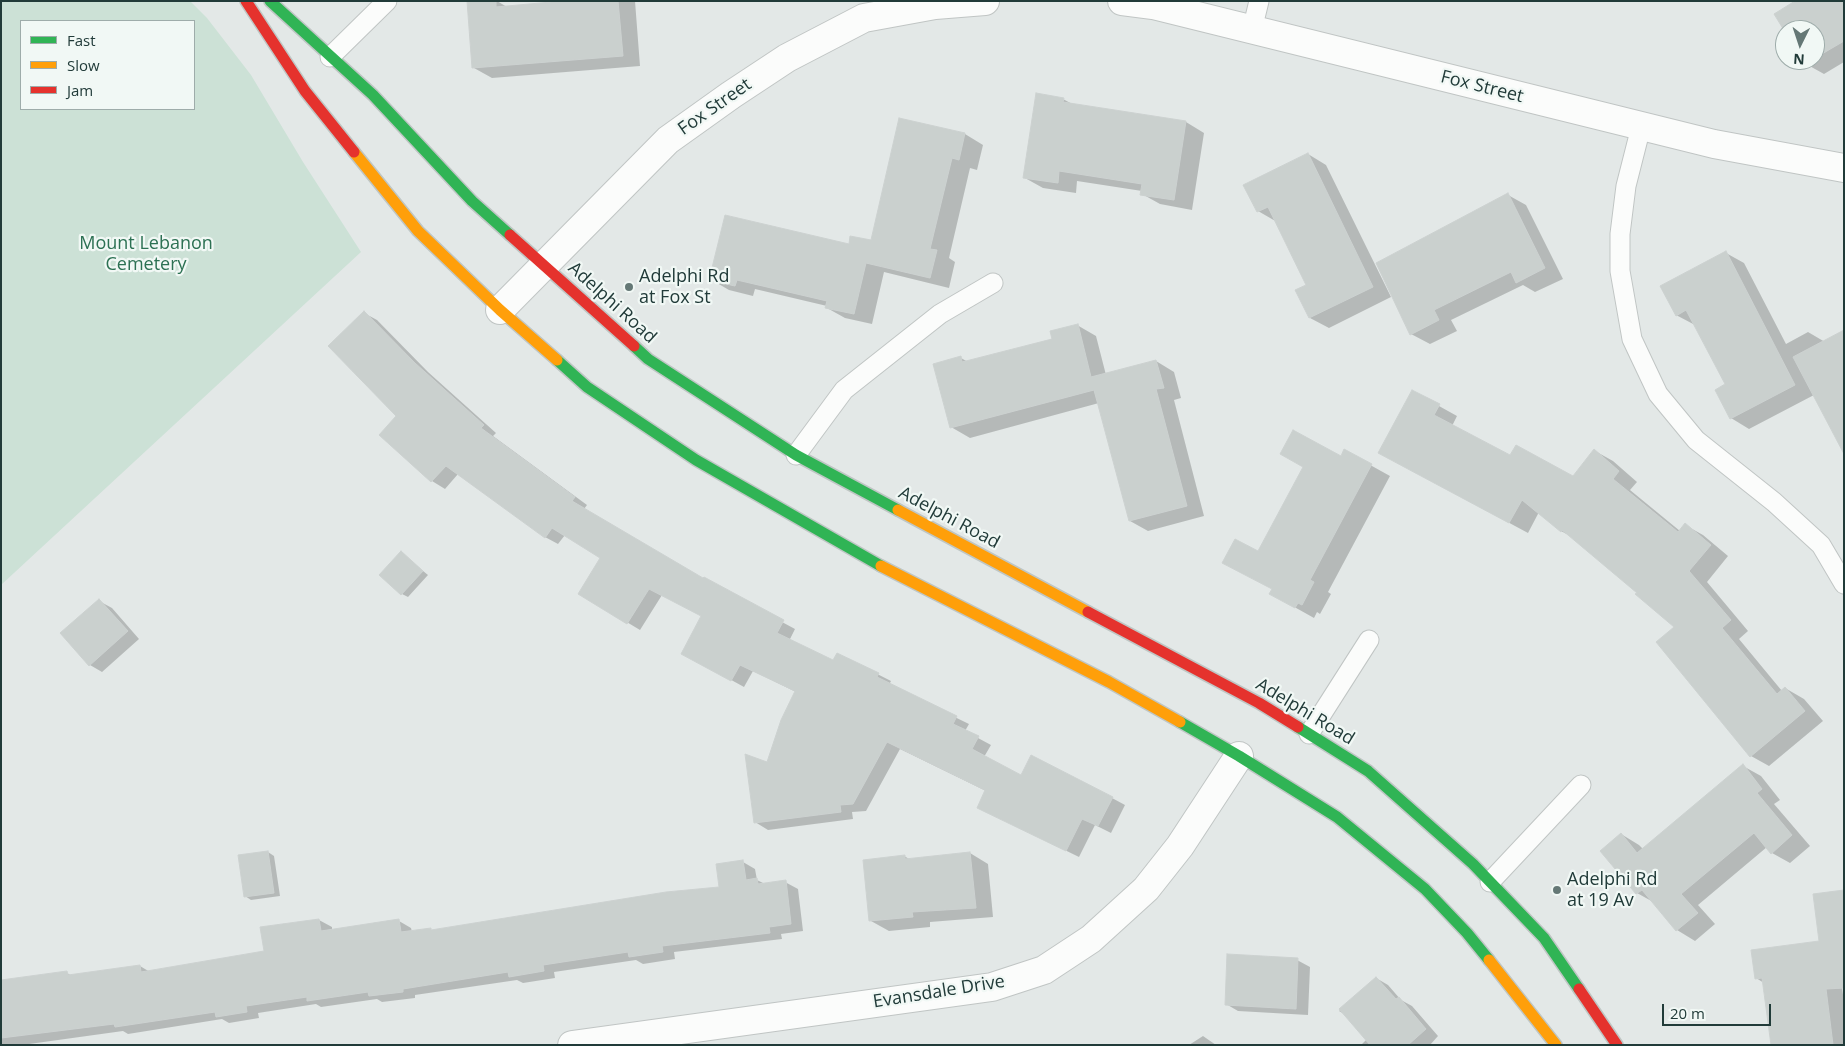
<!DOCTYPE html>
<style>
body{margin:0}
#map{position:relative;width:1845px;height:1046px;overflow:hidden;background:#e3e8e7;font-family:"Open Sans",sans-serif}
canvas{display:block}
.frame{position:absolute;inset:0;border:2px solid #213b39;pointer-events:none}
.legend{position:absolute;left:20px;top:20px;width:175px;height:90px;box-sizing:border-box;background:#f1f8f5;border:1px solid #9eacaa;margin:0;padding:6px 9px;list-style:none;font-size:15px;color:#213b39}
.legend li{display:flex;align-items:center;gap:10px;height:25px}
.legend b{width:25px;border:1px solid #9eacaa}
.north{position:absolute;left:1775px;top:20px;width:50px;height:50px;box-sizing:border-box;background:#f1f8f5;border:1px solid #9eacaa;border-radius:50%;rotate:184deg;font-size:14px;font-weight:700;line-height:20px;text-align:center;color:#213b39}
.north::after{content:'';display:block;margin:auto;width:18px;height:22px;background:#657876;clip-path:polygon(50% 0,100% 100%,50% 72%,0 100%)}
.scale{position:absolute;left:1662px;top:1004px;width:109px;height:22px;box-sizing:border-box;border:2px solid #213b39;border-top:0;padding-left:6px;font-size:15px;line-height:18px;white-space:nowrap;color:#213b39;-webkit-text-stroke:4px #f1f8f5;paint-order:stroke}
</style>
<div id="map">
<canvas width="1845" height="1046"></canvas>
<div class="frame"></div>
<ul class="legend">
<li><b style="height:6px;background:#30b455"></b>Fast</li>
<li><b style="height:6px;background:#ff9f0a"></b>Slow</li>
<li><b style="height:6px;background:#e5322d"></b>Jam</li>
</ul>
<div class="north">N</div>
<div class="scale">20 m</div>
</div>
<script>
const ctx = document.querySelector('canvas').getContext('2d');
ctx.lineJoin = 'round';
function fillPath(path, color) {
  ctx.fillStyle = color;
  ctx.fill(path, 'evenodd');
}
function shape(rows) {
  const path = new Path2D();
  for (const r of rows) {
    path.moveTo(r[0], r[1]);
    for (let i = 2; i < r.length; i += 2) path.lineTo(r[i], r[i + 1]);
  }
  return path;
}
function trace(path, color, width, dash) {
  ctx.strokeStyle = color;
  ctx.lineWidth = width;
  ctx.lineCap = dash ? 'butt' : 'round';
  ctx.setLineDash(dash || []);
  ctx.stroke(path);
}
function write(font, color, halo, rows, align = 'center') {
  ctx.font = font + ' "Open Sans",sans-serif';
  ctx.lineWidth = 4.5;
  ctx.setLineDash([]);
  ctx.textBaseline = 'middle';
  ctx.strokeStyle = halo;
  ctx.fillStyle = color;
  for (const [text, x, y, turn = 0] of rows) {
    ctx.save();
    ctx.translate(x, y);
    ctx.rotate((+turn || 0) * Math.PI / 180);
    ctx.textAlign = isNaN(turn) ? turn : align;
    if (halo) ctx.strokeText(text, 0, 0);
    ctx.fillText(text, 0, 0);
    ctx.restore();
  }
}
const green = shape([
 [1,1,190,1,207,18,251,75,303,162,361,252,1,585],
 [21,21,194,21,194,109,21,109]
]);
const shadow = shape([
 [485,1,497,1,507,7,578,1,635,1,640,66,492,78,474,68],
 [1844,1,1844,62,1824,74,1806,64,1804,60,1815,60,1815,30,1785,30,1775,14],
 [1063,99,1074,105,1186,122,1204,133,1192,210,1160,204,1142,194,1142,191,1077,181,1076,193,1043,188,1025,178],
 [965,134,983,145,977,170,970,168,949,258,955,262,949,288,884,272,872,324,845,318,827,308,827,306,755,289,753,296,729,290,710,279,872,241],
 [1308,154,1326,165,1391,297,1329,328,1310,318,1297,291,1308,285,1277,222,1258,211],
 [1508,195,1526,205,1563,279,1535,292,1523,285,1451,320,1457,331,1430,344,1411,334],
 [1726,253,1744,263,1786,344,1808,332,1825,342,1814,395,1749,429,1731,418,1716,390,1726,385,1695,325,1676,315],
 [364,313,377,320,428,372,496,433,493,436,587,505,584,509,704,580,795,629,789,641,834,662,838,654,891,681,889,685,969,724,965,731,991,745,984,757,1021,776,1112,798,1125,805,1111,833,1095,825,1079,857,991,814,986,791,900,749,866,811,852,812,853,819,768,830,755,822,768,764,796,692,753,671,744,687,695,660,703,616,662,595,640,630,580,594,602,557,565,535,558,544,545,537,458,474,445,489,432,481,381,434,398,416],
 [1077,325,1096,336,1106,375,1156,361,1174,372,1181,398,1174,400,1204,516,1148,531,1130,521,1099,403,970,438,951,427,961,358,968,362,1053,339],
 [1439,406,1457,416,1452,426,1510,457,1573,477,1595,451,1613,461,1637,482,1630,490,1680,531,1685,525,1703,535,1728,556,1707,582,1748,631,1739,639,1782,691,1785,688,1804,699,1823,721,1769,766,1751,756,1676,627,1639,592,1574,538,1561,531,1539,512,1528,533,1398,463],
 [1345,451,1390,476,1328,592,1331,594,1320,614,1317,612,1314,618,1289,604,1273,589,1258,553,1304,467,1342,457],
 [401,553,428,575,408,597,402,594],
 [99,601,112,608,139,639,102,672,90,665],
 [1743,766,1761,776,1780,800,1774,804,1810,846,1790,863,1772,853,1767,847,1698,905,1715,924,1695,941,1677,930,1655,903,1637,893,1602,851,1621,834,1639,845,1643,849],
 [268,852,274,856,280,896,251,900,245,896],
 [970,853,988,864,993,917,930,922,930,927,889,931,871,921,904,856,911,860],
 [743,862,755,869,757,880,765,884,785,882,798,889,803,931,781,934,782,939,674,952,675,959,643,964,636,960,554,972,555,978,523,983,517,980,415,995,415,998,382,1002,377,999,321,1007,316,1004,258,1013,259,1018,229,1023,222,1019,128,1034,123,1031,22,1045,1,1045,1,981,67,973,72,976,140,966,150,972,265,952,319,920,332,927,332,931,399,921,411,928,412,932,431,930,433,931,720,888],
 [1297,960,1310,967,1308,1015,1238,1011,1226,1004],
 [1839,965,1844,1002,1844,1045,1772,1045,1764,983,1756,978],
 [1376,978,1388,985,1401,1000,1412,1006,1438,1036,1430,1045,1361,1045,1367,1039,1346,1015,1339,1011],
 [1203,1036,1216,1045,1189,1045]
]);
const building = shape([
 [467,1,496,1,496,7,562,1,618,1,623,56,472,68,467,1],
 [1795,1,1844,1,1844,41,1815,58,1815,30,1785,30,1785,32,1774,14,1795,1],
 [1036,93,1064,98,1063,102,1186,121,1174,200,1140,195,1142,184,1059,171,1058,183,1023,178,1036,93],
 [899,118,965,133,959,160,952,158,930,249,937,250,930,278,866,263,854,314,825,308,827,301,737,280,735,286,709,280,725,215,849,244,850,236,871,240,899,118],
 [1308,153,1373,287,1309,318,1295,290,1306,285,1268,207,1257,212,1243,185,1308,153],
 [1508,193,1545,268,1516,283,1511,272,1434,310,1439,320,1410,335,1376,263,1508,193],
 [1726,251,1795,385,1730,419,1715,390,1725,384,1686,310,1676,316,1660,286,1726,251],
 [364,311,415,363,484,425,481,428,575,497,572,501,703,578,704,577,784,620,777,633,833,660,837,653,879,673,877,677,957,716,953,724,979,736,972,749,1021,775,1031,755,1113,797,1098,826,1082,819,1066,851,977,808,985,790,887,742,853,804,840,805,841,812,754,823,745,754,767,762,781,720,795,691,740,665,731,681,681,654,701,616,649,589,627,624,578,594,600,558,552,528,545,538,446,466,431,482,379,435,396,416,328,346,364,311],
 [1078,324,1091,377,1156,360,1164,388,1156,389,1187,506,1129,521,1094,390,950,428,933,364,961,356,962,362,1052,339,1050,331,1078,324],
 [1844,330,1844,454,1793,357,1844,330],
 [1412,390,1440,404,1434,415,1510,455,1516,445,1573,476,1594,449,1619,471,1613,479,1678,532,1685,523,1711,545,1689,571,1731,620,1722,628,1777,694,1785,687,1805,711,1750,757,1656,642,1674,627,1635,594,1637,593,1562,530,1561,532,1522,500,1509,523,1378,453,1412,390],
 [1293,430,1341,456,1344,449,1372,464,1310,580,1314,582,1302,605,1298,603,1295,608,1269,594,1272,589,1222,563,1235,539,1258,551,1303,467,1280,454,1293,430],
 [401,551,423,571,401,595,379,575,401,551],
 [99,599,128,631,89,666,60,633,99,599],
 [1743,764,1762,789,1757,793,1792,835,1771,854,1754,833,1681,894,1698,913,1676,931,1642,890,1636,894,1600,851,1621,833,1637,853,1743,764],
 [268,851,274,893,244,897,238,855,268,851],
 [970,852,976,908,912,912,913,917,869,921,863,860,905,855,905,859,970,852],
 [743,860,746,880,757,878,758,884,786,880,791,924,769,927,770,933,662,946,663,952,629,957,628,952,543,965,544,971,509,977,508,972,403,989,403,992,369,996,368,992,307,1001,307,997,246,1006,247,1012,216,1017,215,1012,115,1027,114,1024,1,1038,1,980,67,971,68,975,140,965,141,972,264,951,260,927,319,919,321,931,399,919,401,932,431,928,431,930,666,892,719,887,716,864,743,860],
 [1844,890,1844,988,1826,989,1833,1045,1771,1045,1762,978,1755,979,1751,950,1819,941,1813,894,1844,890],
 [1227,954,1298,958,1296,1009,1225,1005,1227,954],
 [1376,977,1396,999,1399,997,1426,1029,1408,1045,1370,1045,1339,1009,1376,977]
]);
const lane = shape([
 [1252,30,1259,1],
 [330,57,387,1],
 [1641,127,1626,186,1620,234,1620,271,1632,339,1658,394,1696,440,1774,502,1821,545,1844,584],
 [796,455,844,390,940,314,993,283],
 [1309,734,1369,640],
 [1490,882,1581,785]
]);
const street = shape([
 [1122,1,1153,5,1714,144,1844,168],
 [500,310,668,140,731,95,787,58,864,18,935,5,985,1],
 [572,1045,992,987,1044,970,1091,939,1146,889,1180,846,1239,756]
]);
const fast = shape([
 [270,1,373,95,472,201,510,235],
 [634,346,648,359,796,455,898,510],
 [557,360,587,387,696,460,881,566],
 [1180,722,1239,756,1337,817,1425,889,1467,933,1489,960],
 [1298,727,1368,771,1473,864,1544,938,1579,989]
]);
const slow = shape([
 [354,152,418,231,500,310,557,360],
 [898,510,1088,612],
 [881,566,1109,682,1180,722],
 [1489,960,1556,1045]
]);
const jam = shape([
 [246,1,305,91,354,152],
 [510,235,634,346],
 [1088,612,1259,703,1298,727],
 [1579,989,1617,1045]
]);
const markers = [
 [629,287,5,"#657876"],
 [1557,890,5,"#657876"]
];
const streetNames = [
 ["Fox Street",1482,87,14],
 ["Fox Street",715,107,-35],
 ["Adelphi Road",612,303,42],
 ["Adelphi Road",949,518,28],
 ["Adelphi Road",1305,712,31],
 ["Evansdale Drive",939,992,-9]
];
const parkNames = [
 ["Mount Lebanon",146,244],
 ["Cemetery",146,265]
];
const poiNames = [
 ["Adelphi Rd",639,277],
 ["at Fox St",639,298],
 ["Adelphi Rd",1567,880],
 ["at 19 Av",1567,901]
];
fillPath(green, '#cce1d6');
fillPath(shadow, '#0003');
fillPath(building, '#cad0ce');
trace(building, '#ccd1d0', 1);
trace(lane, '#c0c5c4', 21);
trace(street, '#c0c5c4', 30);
trace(fast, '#bfc6c4', 14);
trace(slow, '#bfc6c4', 14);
trace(jam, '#bfc6c4', 14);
trace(lane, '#fbfcfb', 19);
trace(street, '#fbfcfb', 28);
trace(fast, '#30b455', 11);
trace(slow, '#ff9f0a', 11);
trace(jam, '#e5322d', 11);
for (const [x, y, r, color] of markers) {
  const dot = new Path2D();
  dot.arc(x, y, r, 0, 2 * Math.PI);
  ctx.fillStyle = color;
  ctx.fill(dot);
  trace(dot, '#f1f8f5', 2);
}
write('18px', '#213b39', '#f1f8f5', streetNames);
write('18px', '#2c7153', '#f1f8f5', parkNames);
write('18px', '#213b39', '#f1f8f5', poiNames, 'left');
</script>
